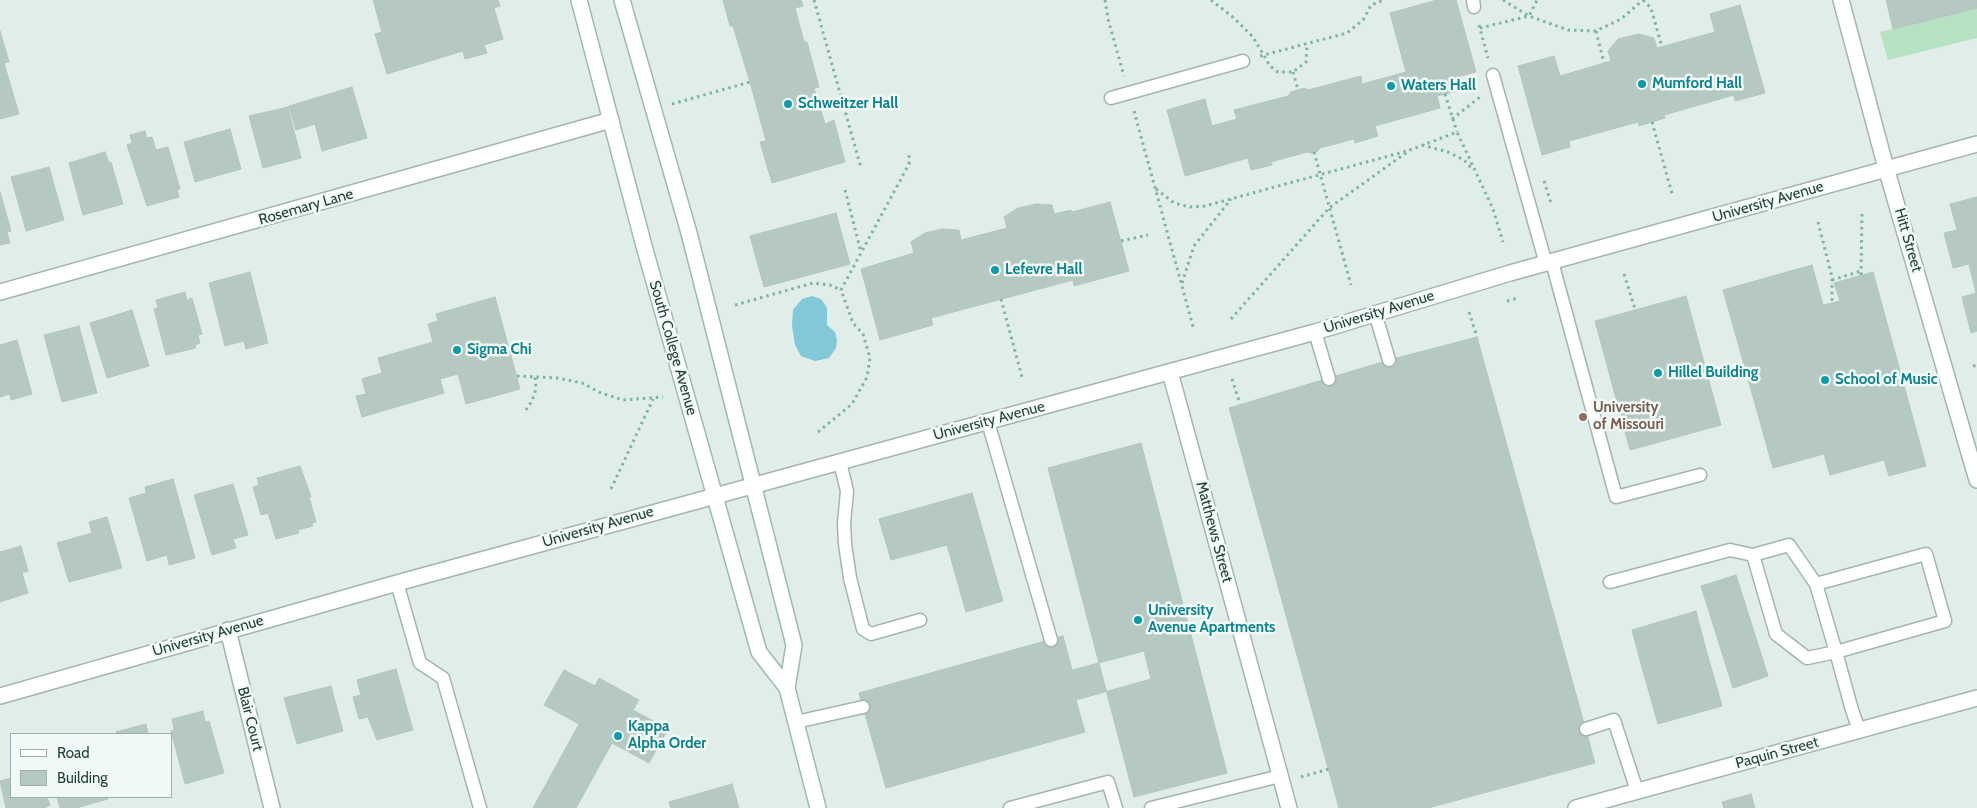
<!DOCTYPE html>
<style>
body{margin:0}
#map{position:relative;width:1977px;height:808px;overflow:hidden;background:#e0ede8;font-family:Cabin,sans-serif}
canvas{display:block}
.legend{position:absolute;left:10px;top:733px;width:162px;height:65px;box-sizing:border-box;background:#f1f9f5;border:1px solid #9dafa9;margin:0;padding:6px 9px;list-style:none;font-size:15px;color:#1f3f38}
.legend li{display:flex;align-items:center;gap:10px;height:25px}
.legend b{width:25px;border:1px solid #9dafa9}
</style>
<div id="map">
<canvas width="1977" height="808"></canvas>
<ul class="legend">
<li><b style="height:6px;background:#fff"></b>Road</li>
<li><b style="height:14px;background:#b5c8c1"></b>Building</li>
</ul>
</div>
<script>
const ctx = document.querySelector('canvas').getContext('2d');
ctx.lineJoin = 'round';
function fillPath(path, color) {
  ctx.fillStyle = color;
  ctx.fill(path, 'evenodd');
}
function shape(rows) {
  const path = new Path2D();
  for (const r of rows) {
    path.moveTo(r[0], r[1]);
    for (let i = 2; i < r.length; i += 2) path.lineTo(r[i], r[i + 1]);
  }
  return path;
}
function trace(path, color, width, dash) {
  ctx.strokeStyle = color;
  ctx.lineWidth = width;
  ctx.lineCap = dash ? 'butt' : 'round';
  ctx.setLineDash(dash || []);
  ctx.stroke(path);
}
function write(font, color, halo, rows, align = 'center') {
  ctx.font = font + ' Cabin,sans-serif';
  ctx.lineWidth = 5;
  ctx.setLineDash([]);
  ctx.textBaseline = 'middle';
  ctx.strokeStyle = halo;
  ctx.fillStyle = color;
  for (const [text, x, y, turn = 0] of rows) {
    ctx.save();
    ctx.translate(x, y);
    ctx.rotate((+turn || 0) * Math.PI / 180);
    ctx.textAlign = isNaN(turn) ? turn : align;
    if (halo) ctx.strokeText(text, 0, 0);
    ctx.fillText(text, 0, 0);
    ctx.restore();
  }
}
const green = shape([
 [1977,8,1977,38,1888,60,1880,32]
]);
const water = shape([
 [812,296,821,299,827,308,827,325,835,332,837,340,836,348,829,358,815,361,801,356,795,345,792,326,793,310,802,299]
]);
const building = shape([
 [373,0,498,0,500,6,494,8,503,39,484,45,487,53,465,59,463,51,387,74,375,34,382,32,373,0],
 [723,0,801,0,803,6,795,8,804,42,807,42,819,87,814,88,825,124,834,120,845,162,772,183,760,142,766,141,750,82,733,26,730,26,723,0],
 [1437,0,1456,0,1476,72,1454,78,1458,91,1437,96,1440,108,1375,126,1378,136,1355,143,1354,139,1320,148,1318,151,1311,153,1307,152,1271,162,1272,165,1251,170,1248,158,1185,176,1167,110,1205,99,1212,126,1237,119,1234,110,1288,96,1291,92,1304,88,1308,90,1361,76,1362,84,1406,72,1390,13,1437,0],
 [1886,0,1977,0,1977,8,1893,29,1886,0],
 [1740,5,1765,93,1735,101,1734,95,1664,115,1665,118,1639,126,1638,122,1569,141,1570,147,1542,155,1518,66,1554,56,1560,76,1611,61,1608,51,1618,39,1639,34,1654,38,1657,48,1715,32,1710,14,1740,5],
 [0,31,9,62,4,63,19,114,0,119,0,31],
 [352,87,367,138,322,151,315,124,296,130,289,106,352,87],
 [288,107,301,158,263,168,249,116,288,107],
 [230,129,241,169,195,182,184,142,230,129],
 [145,131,147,138,152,137,156,150,168,147,180,189,177,189,179,197,147,206,127,145,132,143,130,135,145,131],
 [105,152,109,163,111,162,123,204,83,215,69,163,105,152],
 [49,167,64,220,26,231,11,177,49,167],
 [0,192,11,231,7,232,10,243,0,245,0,192],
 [1977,197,1977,331,1971,333,1962,297,1976,293,1969,264,1953,268,1944,233,1957,230,1950,204,1977,197],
 [1110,202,1129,271,1074,286,1073,280,931,318,933,325,880,340,861,269,914,253,911,242,925,233,942,229,959,230,961,240,1007,228,1004,217,1018,208,1036,204,1052,205,1054,214,1071,210,1072,212,1110,202],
 [836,213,850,264,764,287,750,236,836,213],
 [1812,265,1823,305,1840,301,1834,283,1873,272,1926,466,1889,476,1884,460,1830,475,1824,454,1773,468,1723,290,1812,265],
 [250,272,268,343,246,349,244,341,225,346,209,283,250,272],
 [185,292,187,300,192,298,202,334,198,335,200,343,195,345,196,348,166,355,154,309,158,308,156,300,185,292],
 [1686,296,1721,425,1630,450,1595,321,1686,296],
 [495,297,520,389,466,404,458,374,440,379,444,393,362,417,356,396,366,394,362,379,382,373,378,358,433,342,428,324,438,321,436,314,495,297],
 [132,310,149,366,107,378,90,323,132,310],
 [79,326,97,393,62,402,44,335,79,326],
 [1477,337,1595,763,1428,808,1339,808,1229,408,1389,360,1477,337],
 [17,340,32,394,11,400,10,394,0,397,0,345,17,340],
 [1141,443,1227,773,1134,797,1048,468,1141,443],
 [300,466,311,497,309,497,316,522,312,523,313,526,298,530,299,533,276,539,268,513,261,515,253,487,259,485,257,478,300,466],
 [173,479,195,558,169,565,167,555,147,561,129,498,146,493,145,487,173,479],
 [233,484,248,535,233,539,236,548,212,555,194,495,233,484],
 [972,493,1003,601,966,612,947,545,891,560,879,519,972,493],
 [107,517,122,568,69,582,57,543,92,533,89,522,107,517],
 [21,546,28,571,22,573,28,593,0,602,0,552,21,546],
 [1736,575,1768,676,1733,688,1701,586,1736,575],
 [1696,611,1705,646,1641,664,1632,630,1696,611],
 [1063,636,1072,670,1144,651,1151,679,1076,700,1085,732,886,788,859,693,1063,636],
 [1705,646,1722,706,1658,724,1641,664,1705,646],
 [396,669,413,730,377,740,368,717,359,719,353,697,361,695,357,680,396,669],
 [564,670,595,686,599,678,639,700,633,710,668,729,649,763,612,743,576,808,533,808,579,724,544,705,564,670],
 [331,686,343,731,297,744,284,698,331,686],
 [203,711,205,722,209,721,224,773,185,784,171,731,174,730,172,719,203,711],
 [146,724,148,734,117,734,116,732,146,724],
 [11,778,11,797,47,797,50,805,45,808,6,808,0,781,11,778],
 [732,784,739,808,671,808,669,802,732,784],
 [1751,794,1755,808,1724,808,1722,802,1751,794],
 [57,797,107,797,108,799,76,808,60,808,57,797]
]);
const path = shape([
 [814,0,861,168],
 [1105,0,1108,19,1124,76],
 [1211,0,1234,18,1253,37,1270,66,1278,72,1293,72,1306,62,1307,44],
 [1503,0,1529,16,1568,30,1596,31,1621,19,1643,0],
 [1643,0,1651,8,1662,47],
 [1479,25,1488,58],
 [1480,28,1529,16,1537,0],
 [1596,31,1604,63],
 [1260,56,1347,33,1363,20,1371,5,1384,0],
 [1293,72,1298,90],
 [1445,94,1457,132],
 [672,104,750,82],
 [1134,111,1194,330],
 [1452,119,1480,97],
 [1652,122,1673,197],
 [1422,145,1448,152,1464,160,1473,170],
 [1314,152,1351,285],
 [1544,181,1551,203],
 [1156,189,1174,203,1190,207,1205,206,1407,151],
 [845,190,861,252],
 [1818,222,1832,277,1832,303],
 [1121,241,1148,235],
 [1624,274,1635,309],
 [1861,275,1862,210],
 [1832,280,1861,271],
 [1182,283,1194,246,1231,199],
 [1001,299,1022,377],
 [1507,301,1518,298],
 [735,305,813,283,830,285,841,290],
 [1469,312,1477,337],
 [1231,319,1329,208,1410,150,1457,132,1493,209,1503,242],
 [1973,366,1977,365],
 [517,376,557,378,582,383,601,393,623,400,663,397],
 [1232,379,1240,404],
 [526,410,532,401,536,389,535,376],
 [818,432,852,404,867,377,870,358,863,334,853,323,841,290,909,164,909,153],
 [611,489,653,399],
 [1301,777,1329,769]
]);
const service = shape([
 [1473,0,1474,7],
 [1493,75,1546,264],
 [1111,98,1243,61],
 [1552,262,1616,497,1700,475],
 [1375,313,1389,360],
 [1315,332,1329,379],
 [988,422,1051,640],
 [840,462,847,491,844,523,845,544,850,578,863,629,871,634,920,620],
 [1610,582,1730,550,1753,555],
 [397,583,420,663,443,678,480,808],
 [1816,584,1789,545,1753,555,1776,634,1807,658,1836,652,1945,621,1926,554,1816,584,1836,652,1852,710,1859,730],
 [796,722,863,707],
 [1586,729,1614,720,1637,791],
 [1010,808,1108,782,1116,808],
 [1151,808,1280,776]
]);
const minor = shape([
 [0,292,611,120],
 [1170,372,1289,808],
 [228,630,272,808],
 [0,696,397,583,1315,332,1510,273,1977,144],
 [1576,808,1977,698]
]);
const tertiary = shape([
 [1841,0,1886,168,1977,480]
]);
const secondary = shape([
 [579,0,644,246,759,652,787,688,818,808],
 [622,0,689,233,794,645,787,688]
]);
const markers = [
 [1642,84,5,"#0f9aa8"],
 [1391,86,5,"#0f9aa8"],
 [788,104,5,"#0f9aa8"],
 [995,270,5,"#0f9aa8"],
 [457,350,5,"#0f9aa8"],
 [1658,373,5,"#0f9aa8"],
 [1825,380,5,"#0f9aa8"],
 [1583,417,5,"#8d6e63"],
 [1138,620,5,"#0f9aa8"],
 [618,736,5,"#0f9aa8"]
];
const cultureNames = [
 ["Mumford Hall",1652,84],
 ["Waters Hall",1401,86],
 ["Schweitzer Hall",798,104],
 ["Lefevre Hall",1005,270],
 ["Sigma Chi",467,350],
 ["Hillel Building",1668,373],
 ["School of Music",1835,380],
 ["University",1148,611],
 ["Avenue Apartments",1148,628],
 ["Kappa",628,727],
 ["Alpha Order",628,744]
];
const streetNames = [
 ["University Avenue",1768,202,-16],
 ["Rosemary Lane",306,207,-16],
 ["Hitt Street",1908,240,74],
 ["University Avenue",1379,312,-17],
 ["South College Avenue",673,348,74],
 ["University Avenue",989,421,-15],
 ["University Avenue",598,527,-16],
 ["Matthews Street",1214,532,75],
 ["University Avenue",208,636,-16],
 ["Blair Court",250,719,76],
 ["Paquin Street",1777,753,-15]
];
const educationNames = [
 ["University",1593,408],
 ["of Missouri",1593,425]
];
fillPath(green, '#b6e1c3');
fillPath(water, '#81c8d9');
fillPath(building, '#b5c8c1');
trace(building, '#b2c7bf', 1);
trace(service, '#a2b5b0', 15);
trace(minor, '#a2b5b0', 18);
trace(tertiary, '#a2b5b0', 18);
trace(secondary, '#9dbab1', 18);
trace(path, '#7db4a5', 3, [2.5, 4]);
trace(service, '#fff', 12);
trace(minor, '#fff', 15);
trace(tertiary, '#fff', 15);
trace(secondary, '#fff', 15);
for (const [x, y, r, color] of markers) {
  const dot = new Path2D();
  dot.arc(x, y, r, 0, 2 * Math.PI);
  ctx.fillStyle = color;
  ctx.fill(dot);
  trace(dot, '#f1f9f5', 2);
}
write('bold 15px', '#0d838f', '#f1f9f5', cultureNames, 'left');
write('15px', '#1f3f38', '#f1f9f5', streetNames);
write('bold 15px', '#785e54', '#f1f9f5', educationNames, 'left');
</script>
